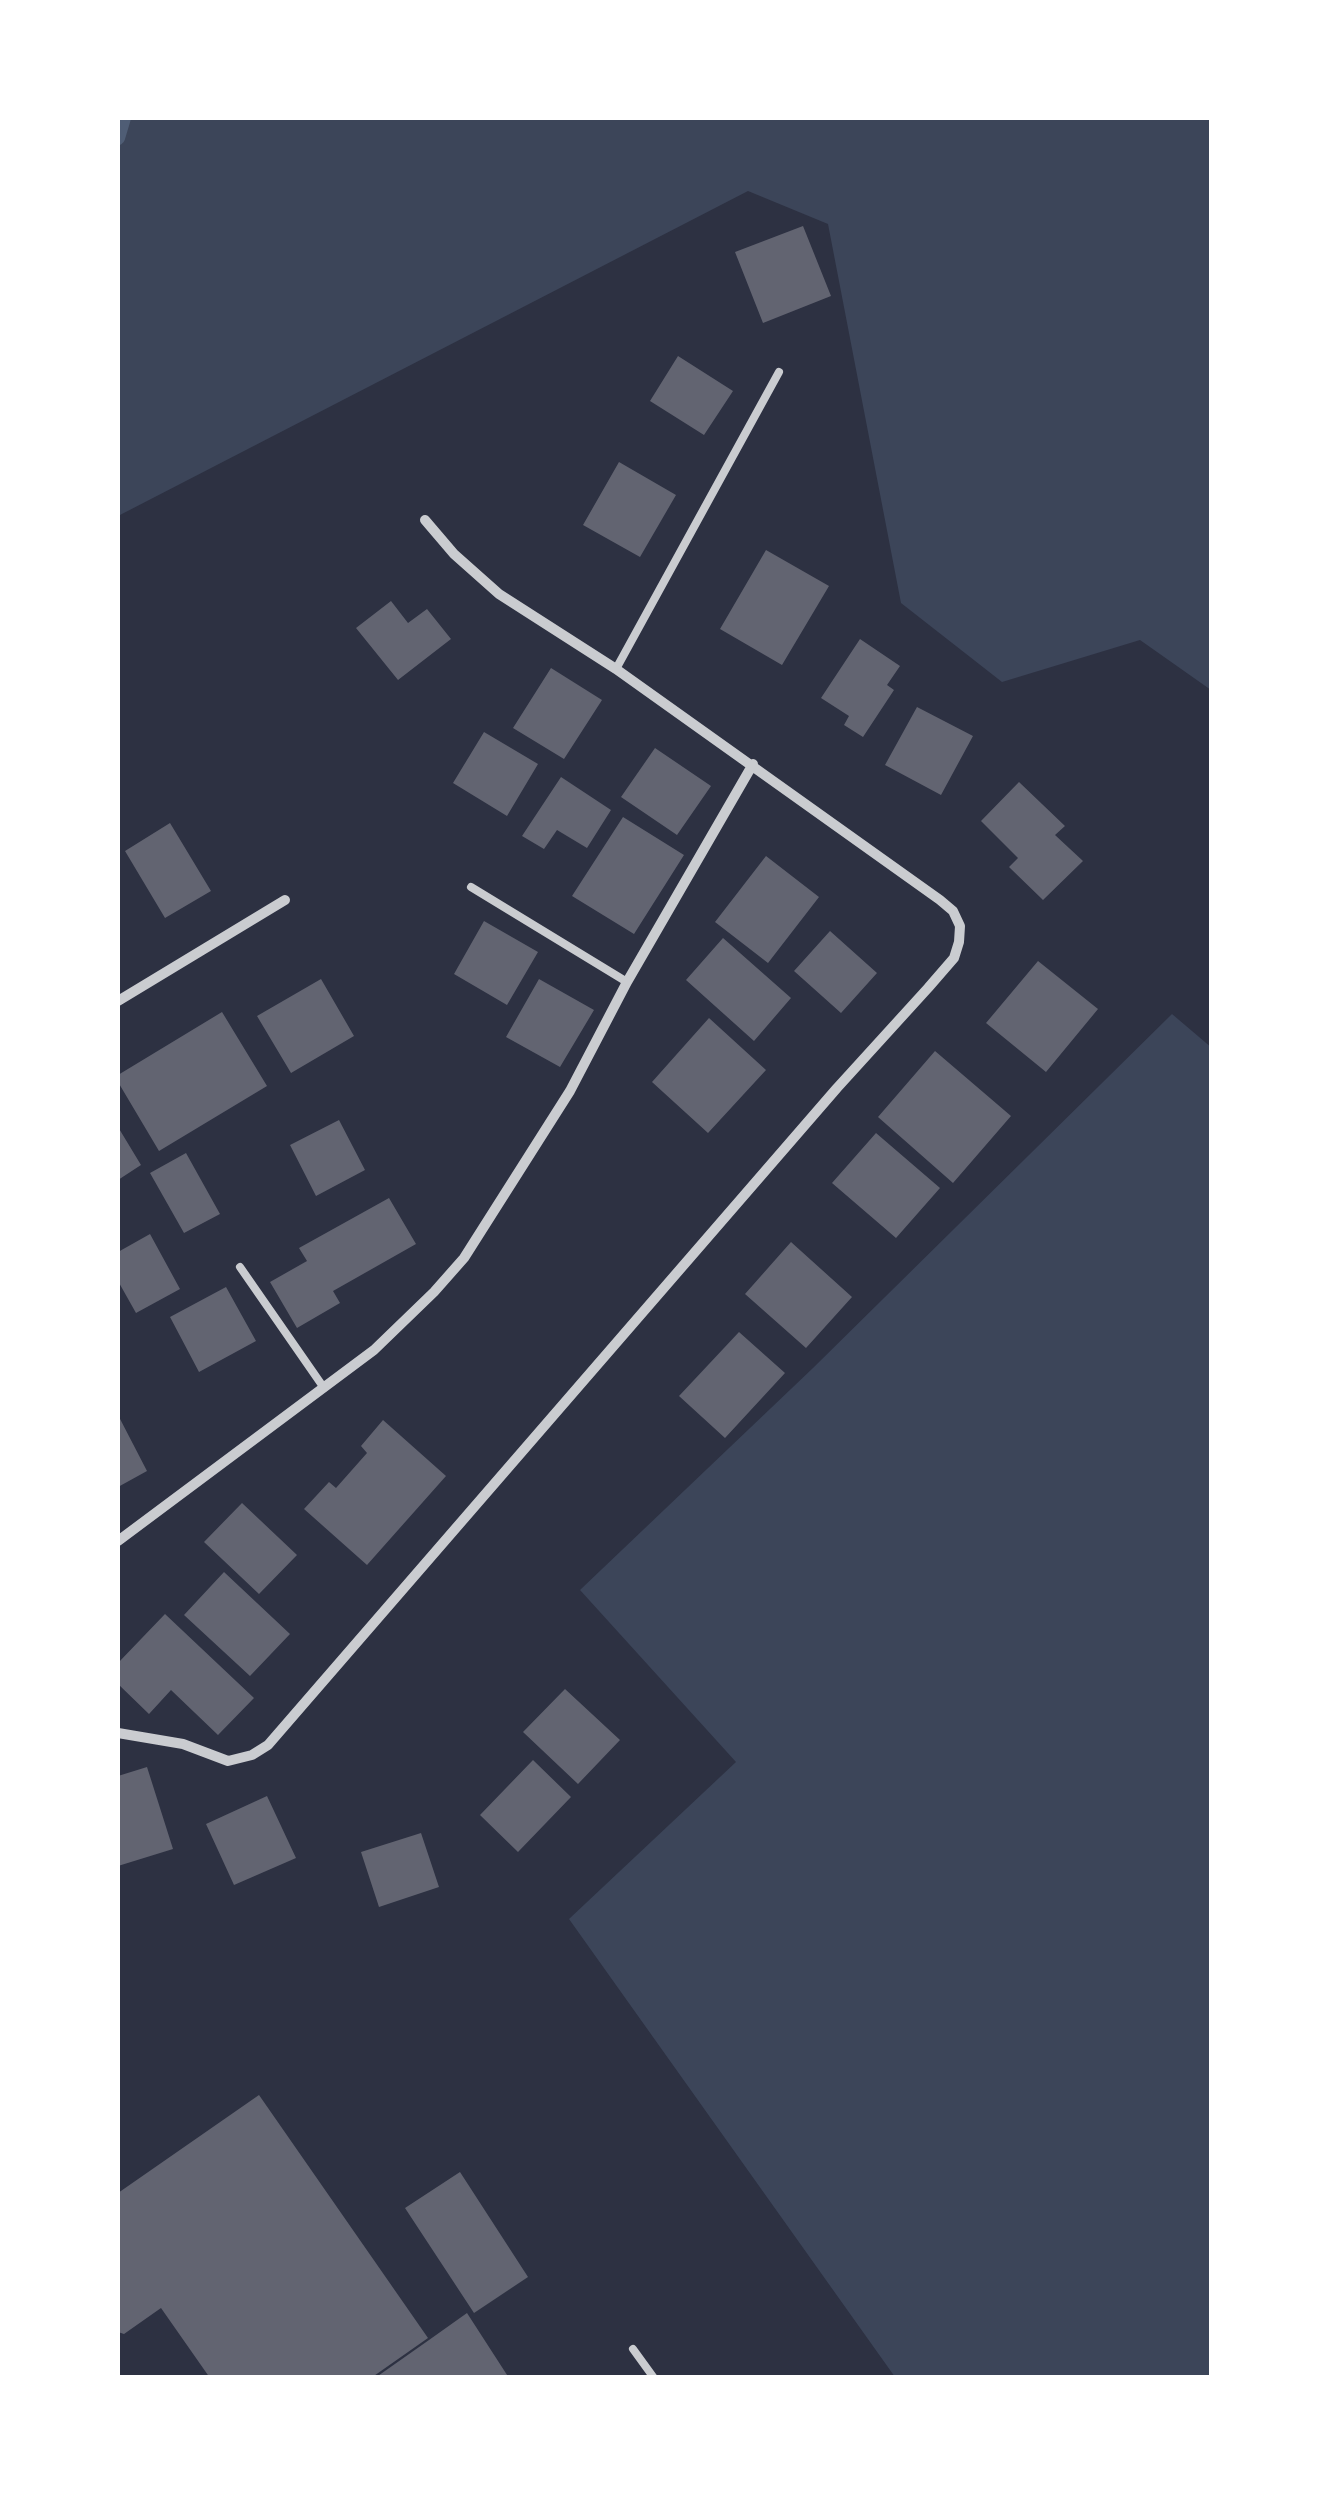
<!DOCTYPE html>
<style>
body{margin:0}
#map{position:relative;width:1329px;height:2495px;overflow:hidden;background:#2d3142;font-family:Inter,sans-serif}
canvas{display:block}
.frame{position:absolute;inset:0;border:120px solid #fff;pointer-events:none}
</style>
<div id="map">
<canvas width="1329" height="2495"></canvas>
<div class="frame"></div>
</div>
<script>
const ctx = document.querySelector('canvas').getContext('2d');
ctx.lineJoin = 'round';
function fillPath(path, color) {
  ctx.fillStyle = color;
  ctx.fill(path, 'evenodd');
}
function shape(rows) {
  const path = new Path2D();
  for (const r of rows) {
    path.moveTo(r[0], r[1]);
    for (let i = 2; i < r.length; i += 2) path.lineTo(r[i], r[i + 1]);
  }
  return path;
}
function trace(path, color, width, dash) {
  ctx.strokeStyle = color;
  ctx.lineWidth = width;
  ctx.lineCap = dash ? 'butt' : 'round';
  ctx.setLineDash(dash || []);
  ctx.stroke(path);
}
const green = shape([
 [120,118,1211,118,1211,690,1140,640,1002,682,901,603,828,224,748,191,118,516,118,120],
 [1172,1014,1212,1048,1211,2377,895,2377,569,1919,736,1762,580,1590,813,1368]
]);
const stream = shape([
 [118,138,124,118]
]);
const building = shape([
 [803,226,831,296,763,323,735,252],
 [678,356,733,391,704,435,650,401],
 [619,462,676,495,640,557,583,525],
 [766,550,829,586,782,665,720,629],
 [391,601,408,623,427,609,451,639,398,680,356,628],
 [860,639,900,666,887,685,894,690,863,737,844,725,849,716,821,698],
 [551,668,602,700,564,759,513,728],
 [917,707,973,736,941,795,885,765],
 [484,732,538,764,507,816,453,783],
 [655,748,711,786,677,835,621,797],
 [561,777,611,810,587,848,557,830,544,849,522,836],
 [1019,782,1065,826,1055,835,1083,861,1043,900,1009,867,1018,858,981,821],
 [623,817,684,855,634,934,572,896],
 [170,823,211,891,165,918,125,851],
 [766,856,819,897,768,963,715,922],
 [484,921,538,952,507,1005,454,974],
 [830,931,877,973,841,1013,794,971],
 [723,938,791,998,754,1041,686,980],
 [1038,961,1098,1009,1046,1072,986,1023],
 [321,979,354,1036,291,1073,257,1016],
 [539,979,594,1010,560,1067,506,1037],
 [222,1012,267,1086,159,1151,118,1082,118,1075],
 [709,1018,766,1070,708,1133,652,1082],
 [935,1051,1011,1116,953,1183,878,1117],
 [339,1120,365,1170,316,1196,290,1145],
 [118,1127,141,1165,118,1180],
 [876,1133,940,1188,896,1238,832,1183],
 [186,1153,220,1214,184,1233,150,1173],
 [389,1198,416,1244,333,1291,340,1303,297,1328,270,1282,307,1261,299,1248],
 [150,1234,180,1289,136,1313,118,1281,118,1252],
 [791,1242,852,1297,806,1348,745,1294],
 [226,1287,256,1341,199,1372,170,1317],
 [739,1332,785,1373,725,1438,679,1396],
 [118,1415,147,1471,118,1487],
 [383,1420,446,1476,367,1565,304,1509,329,1482,336,1488,367,1453,361,1446],
 [242,1503,297,1555,259,1594,204,1542],
 [224,1572,290,1634,250,1676,184,1615],
 [165,1614,254,1698,218,1735,171,1690,149,1714,118,1684,118,1663],
 [565,1689,620,1740,578,1784,523,1732],
 [533,1760,571,1797,518,1852,480,1815],
 [147,1767,173,1849,118,1866,118,1776],
 [267,1796,296,1858,234,1885,206,1824],
 [421,1833,439,1887,379,1907,361,1852],
 [259,2095,428,2338,371,2378,210,2378,161,2308,124,2334,118,2332,118,2193],
 [460,2172,528,2277,474,2313,405,2208],
 [467,2313,509,2378,375,2378,429,2340]
]);
const service = shape([
 [616,669,779,372],
 [471,887,627,982],
 [240,1267,324,1388],
 [633,2349,654,2378]
]);
const minor = shape([
 [118,1001,285,900],
 [118,1541,374,1350,434,1292,464,1258,570,1091,627,982,753,764],
 [118,1733,183,1744,228,1761,252,1755,268,1745,837,1088,928,988,954,958,959,942,960,926,953,911,940,900,616,669,499,594,454,554,425,520]
]);
fillPath(green, '#3c4559');
trace(stream, '#4f5d75', 14);
fillPath(building, '#626471');
trace(service, '#caccd0', 8);
trace(minor, '#caccd0', 10);
</script>
